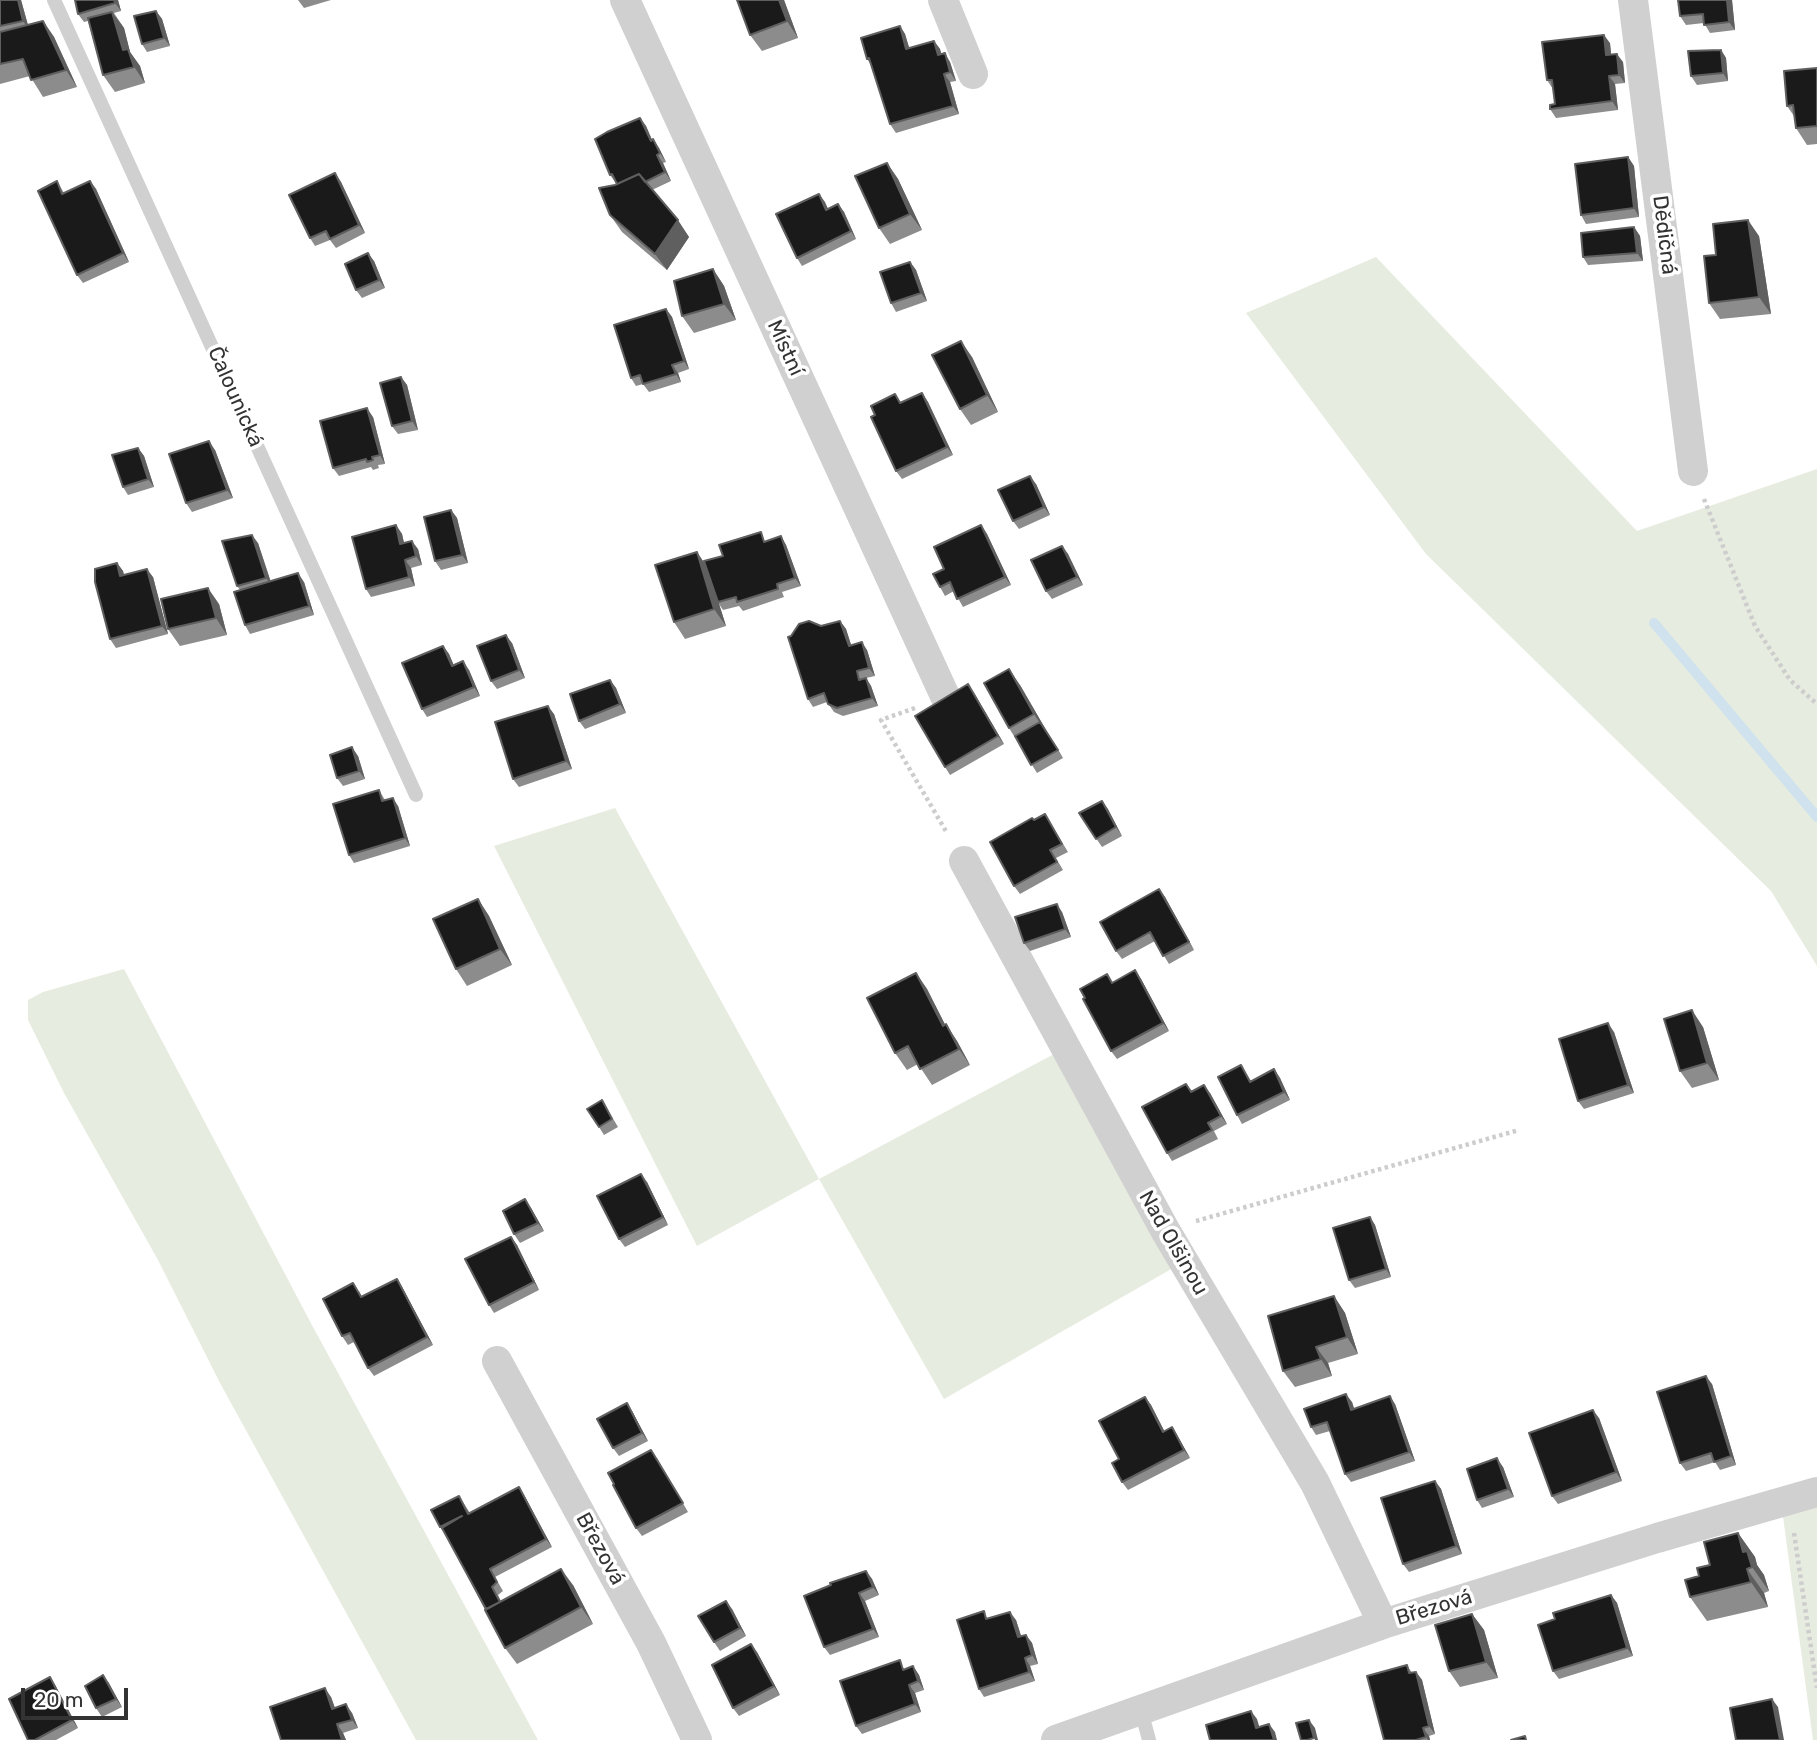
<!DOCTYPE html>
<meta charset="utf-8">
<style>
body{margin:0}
#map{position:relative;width:1817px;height:1740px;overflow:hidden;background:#fff;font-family:Rubik,sans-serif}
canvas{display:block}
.scale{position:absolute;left:21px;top:1688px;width:107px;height:32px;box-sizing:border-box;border:4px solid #333;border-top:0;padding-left:9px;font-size:21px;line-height:24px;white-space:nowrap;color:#333;-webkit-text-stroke:5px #fff;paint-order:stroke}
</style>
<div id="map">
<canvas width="1817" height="1740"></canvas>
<div class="scale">20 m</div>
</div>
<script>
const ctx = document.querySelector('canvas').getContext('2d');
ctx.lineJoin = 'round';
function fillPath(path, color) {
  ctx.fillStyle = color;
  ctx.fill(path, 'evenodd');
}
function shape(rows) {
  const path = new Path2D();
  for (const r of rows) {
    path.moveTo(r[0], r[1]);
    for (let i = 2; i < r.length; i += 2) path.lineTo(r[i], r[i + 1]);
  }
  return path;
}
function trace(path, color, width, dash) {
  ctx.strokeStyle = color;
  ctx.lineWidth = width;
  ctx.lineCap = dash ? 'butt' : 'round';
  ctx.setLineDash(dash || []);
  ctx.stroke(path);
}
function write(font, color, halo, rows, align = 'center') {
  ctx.font = font + ' Rubik,sans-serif';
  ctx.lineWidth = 7;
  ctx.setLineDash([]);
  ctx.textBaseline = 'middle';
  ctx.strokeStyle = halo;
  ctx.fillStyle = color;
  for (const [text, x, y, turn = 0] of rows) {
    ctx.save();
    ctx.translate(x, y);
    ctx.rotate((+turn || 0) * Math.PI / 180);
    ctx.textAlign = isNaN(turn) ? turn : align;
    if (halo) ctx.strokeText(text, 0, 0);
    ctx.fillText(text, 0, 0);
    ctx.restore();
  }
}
const green = shape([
 [1376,257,1637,531,1817,469,1817,966,1771,891,1426,554,1246,313],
 [615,808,819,1179,1056,1053,1173,1268,944,1399,819,1179,697,1246,494,846],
 [124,969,313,1327,538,1740,416,1740,220,1383,158,1260,64,1093,28,1020,28,1000,43,992],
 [1817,1499,1817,1740,1813,1740,1782,1509]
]);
const stream = shape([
 [1654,623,1817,817]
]);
const path = shape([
 [1704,499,1755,626,1790,680,1817,704],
 [915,708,881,720,947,833],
 [1196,1221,1519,1130],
 [1794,1533,1817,1688]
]);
const service = shape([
 [54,0,416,795],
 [1141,1710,1149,1740]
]);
const minor = shape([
 [625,0,945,696],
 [943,0,973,74],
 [1633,0,1693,471],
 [964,861,1165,1230,1315,1483,1383,1624],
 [497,1361,651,1643,697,1740],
 [1056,1740,1383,1624,1657,1538,1817,1492]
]);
const wall = shape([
 [0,0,21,0,28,25,43,21,54,37,77,87,43,97,30,76,0,84],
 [118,0,121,11,114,13,124,28,130,52,140,66,145,83,115,92,103,75,88,21,84,22,78,14],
 [298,0,331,0,304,8],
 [784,0,798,38,762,51,750,35],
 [1732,0,1735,30,1710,33,1704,23,1686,25,1680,16],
 [156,11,162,19,170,46,147,52,142,44],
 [900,26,905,34,909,48,934,41,940,49,941,54,950,62,956,81,950,82,959,114,896,133,890,124,872,66,867,59],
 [1610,43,1611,55,1623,62,1625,83,1615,84,1618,110,1556,118,1550,109,1555,104,1553,89,1547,80],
 [1721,50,1726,58,1728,81,1697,85,1691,76],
 [1817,68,1817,144,1807,145,1796,128,1794,116,1787,106],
 [640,118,646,126,652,140,659,148,666,162,663,163,671,181,652,190,689,237,667,270,622,232,610,215,617,184,610,175],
 [1628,157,1634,166,1639,217,1586,224,1581,215],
 [887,163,898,179,922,230,890,244,879,228],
 [335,173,341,182,365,233,336,248,330,240,315,246,310,238],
 [57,181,64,193,90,181,96,189,129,262,83,283,77,275],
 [819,194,828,209,838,204,844,212,856,239,802,266,797,258],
 [1634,227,1640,236,1643,261,1588,265,1583,257],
 [1759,236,1771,314,1720,319,1709,303,1716,255],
 [374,261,385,288,362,298,356,290],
 [910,262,916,270,927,301,896,312,891,303],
 [713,269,724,286,736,320,694,333,682,316],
 [666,309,672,317,689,369,678,373,681,382,649,392,643,384,636,386,631,378],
 [972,357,998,412,971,425,960,409],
 [401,377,407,385,418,430,398,434,392,426],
 [922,393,928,402,953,455,902,479,896,471,901,403],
 [373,417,385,464,378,465,379,468,373,470,371,467,339,476,333,468],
 [138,448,144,456,154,487,128,495,123,487],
 [215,450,233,498,192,512,186,503],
 [1036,484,1050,515,1019,529,1013,521],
 [451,510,457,518,468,563,441,570,435,561],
 [396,525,402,534,404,543,418,549,422,565,411,568,415,586,371,597,366,589],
 [981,525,987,534,1011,585,963,607,954,591,945,596,940,587,944,569],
 [781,536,786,545,801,586,782,592,784,597,743,611,739,606,723,610,719,604,726,626,685,639,674,622,697,552,705,564],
 [258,543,271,582,304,582,314,615,250,634,245,625,241,591,237,586],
 [1062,546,1068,554,1083,585,1052,599,1046,591],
 [117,563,123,571,124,575,153,577,168,634,116,648,110,639],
 [219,604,227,635,180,646,168,629],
 [840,621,846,629,851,645,867,650,875,676,866,678,871,686,878,706,843,716,834,712,827,702,813,707,808,699,821,626],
 [512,643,525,678,497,689,491,681],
 [443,646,449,654,454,666,469,670,480,696,427,717,422,709],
 [610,680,616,688,626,713,585,729,579,721],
 [1020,685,1046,730,1063,758,1037,773,1009,728],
 [974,693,1004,744,950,775,945,767],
 [554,714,572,769,519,787,513,779],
 [358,756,365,779,343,786,337,778],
 [379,790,385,800,398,806,410,846,354,863,349,855],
 [1102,801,1122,836,1102,847,1079,813],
 [1045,814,1068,852,1056,858,1063,870,1020,894,1014,886,1034,820],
 [1159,889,1165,897,1194,950,1169,964,1155,941,1122,959,1116,951],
 [478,899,489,916,512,965,467,986,456,969],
 [1062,912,1071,937,1030,951,1024,943],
 [916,973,927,989,945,1025,957,1041,970,1065,932,1085,918,1064,907,1070,895,1053],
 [1141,979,1169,1031,1117,1059,1111,1051,1113,982],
 [1703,1027,1719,1080,1692,1088,1680,1071],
 [1614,1032,1634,1093,1584,1109,1578,1101],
 [1241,1065,1251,1081,1274,1069,1280,1078,1290,1100,1242,1124,1237,1115],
 [1186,1084,1192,1091,1210,1093,1227,1124,1214,1131,1218,1139,1172,1161,1167,1153],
 [602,1100,618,1127,604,1135,599,1127],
 [647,1182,668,1225,625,1247,619,1239],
 [531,1208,544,1231,520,1243,514,1234],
 [1370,1217,1375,1225,1391,1277,1355,1288,1349,1280],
 [511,1237,517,1245,539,1290,494,1313,489,1305],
 [397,1279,402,1287,433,1345,374,1376,368,1368,354,1342,348,1345,342,1336,359,1291,362,1297],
 [1334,1296,1345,1313,1358,1354,1328,1363,1332,1376,1295,1387,1283,1371],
 [1712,1384,1736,1465,1720,1470,1715,1462,1686,1471,1680,1463],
 [1145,1397,1151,1405,1164,1431,1177,1435,1190,1458,1128,1490,1122,1482,1119,1459],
 [1352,1402,1354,1409,1395,1404,1415,1461,1351,1482,1345,1474,1330,1431,1316,1435,1311,1427],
 [632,1411,648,1441,619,1456,613,1448],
 [1599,1418,1622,1481,1558,1504,1552,1496],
 [657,1458,688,1512,642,1536,636,1528],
 [1503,1467,1514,1497,1482,1508,1477,1500],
 [1435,1481,1441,1489,1462,1554,1409,1572,1403,1564],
 [524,1495,552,1547,495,1577,503,1591,498,1595,501,1601,573,1585,593,1624,517,1664,505,1648,446,1535,440,1527,459,1496,470,1513],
 [1738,1533,1755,1557,1757,1565,1764,1575,1769,1591,1764,1593,1768,1607,1707,1621,1690,1597,1699,1576],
 [866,1571,872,1579,879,1595,865,1601,879,1637,830,1655,824,1647,831,1585],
 [1611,1595,1617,1603,1633,1656,1559,1679,1553,1671,1555,1619],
 [732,1609,746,1636,720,1651,714,1642],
 [1472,1614,1484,1630,1498,1678,1460,1687,1449,1671],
 [988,1618,1016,1620,1021,1636,1026,1635,1032,1643,1038,1664,1030,1666,1035,1681,984,1697,979,1689],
 [757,1652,780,1695,739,1716,733,1708],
 [1407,1665,1412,1673,1416,1672,1422,1680,1435,1734,1429,1736,1430,1740,1384,1740],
 [913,1666,919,1675,924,1690,915,1693,921,1712,862,1734,856,1726,906,1669],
 [103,1675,122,1707,102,1717,96,1708],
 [50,1677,55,1685,78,1728,56,1740,28,1740],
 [331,1697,335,1708,352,1713,358,1728,343,1733,346,1740,281,1740]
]);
const shadedWall = shape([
 [18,0,21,0,29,29,23,21],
 [114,0,118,0,121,11,115,3],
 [779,0,784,0,798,38,787,21],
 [1727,0,1732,0,1735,30,1729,22],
 [156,11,162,19,170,46,164,38],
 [112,12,124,28,130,52,140,66,145,83,123,50],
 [43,21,54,37,77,87,66,70],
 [900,26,905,34,912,57,906,49],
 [1604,35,1610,43,1612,63,1606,55],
 [934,41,940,49,944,64,938,55],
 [1721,50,1726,58,1728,81,1723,73],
 [945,53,950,62,956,81,950,72],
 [1617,54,1623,62,1625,83,1619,75],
 [944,74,950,82,959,114,953,106],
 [1609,76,1615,84,1618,110,1612,101],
 [640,118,646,126,656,149,651,141],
 [653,139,659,148,666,162,660,153],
 [657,155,663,163,671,181,665,172],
 [1628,157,1634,166,1639,217,1634,208],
 [887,163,898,179,922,230,910,214],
 [335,173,341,182,365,233,359,225],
 [90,181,96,189,129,262,123,253],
 [819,194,825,202,832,218,826,210],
 [838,204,844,212,856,239,851,231],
 [678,220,689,237,667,270,655,254],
 [1748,220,1759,236,1771,314,1759,297],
 [1634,227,1640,236,1643,261,1637,253],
 [368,253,374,261,385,288,379,280],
 [910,262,916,270,927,301,921,293],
 [713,269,724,286,736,320,724,304],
 [666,309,672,317,689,369,684,361],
 [961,341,972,357,998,412,987,395],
 [672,365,678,373,681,382,676,374],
 [401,377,407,385,418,430,412,421],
 [922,393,928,402,953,455,947,447],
 [367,408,373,417,385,464,380,455],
 [209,441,215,450,233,498,227,490],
 [138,448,144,456,154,487,148,479],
 [1030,476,1036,484,1050,515,1044,507],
 [451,510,457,518,468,563,462,555],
 [396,525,402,534,406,552,400,544],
 [981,525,987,534,1011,585,1005,577],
 [252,535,258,543,272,586,266,578],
 [781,536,786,545,801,586,795,578],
 [412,541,418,549,422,565,416,556],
 [1062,546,1068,554,1083,585,1077,577],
 [697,552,708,569,726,626,714,609],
 [405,560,411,568,415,586,409,577],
 [117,563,123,571,126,584,120,576],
 [147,569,153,577,168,634,162,626],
 [298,573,304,582,314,615,309,606],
 [208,588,219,604,227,635,216,618],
 [840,621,846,629,854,654,849,646],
 [506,635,512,643,525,678,519,670],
 [862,642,867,650,875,676,869,668],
 [443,646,449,654,458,675,452,666],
 [463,661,469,670,480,696,474,687],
 [1009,669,1020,685,1046,730,1063,758,1034,714],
 [866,678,871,686,878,706,872,698],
 [610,680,616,688,626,713,620,704],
 [968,684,974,693,1004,744,998,736],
 [548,706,554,714,572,769,566,761],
 [352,747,358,756,365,779,359,771],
 [393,798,398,806,410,846,405,838],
 [1102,801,1108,809,1122,836,1116,827],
 [1159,889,1165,897,1194,950,1189,942],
 [478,899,489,916,512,965,500,949],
 [1057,904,1062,912,1071,937,1065,929],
 [1135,970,1141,979,1169,1031,1163,1023],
 [916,973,927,989,954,1042,943,1026],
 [1692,1010,1703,1027,1719,1080,1707,1063],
 [1608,1023,1614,1032,1634,1093,1628,1085],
 [946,1024,957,1041,970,1065,959,1049],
 [1274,1069,1280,1078,1290,1100,1284,1092],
 [1204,1085,1210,1093,1227,1124,1221,1116],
 [641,1174,647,1182,668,1225,663,1217],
 [525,1199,531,1208,544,1231,538,1223],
 [1370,1217,1375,1225,1391,1277,1386,1269],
 [511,1237,517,1245,539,1290,534,1282],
 [397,1279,402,1287,433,1345,427,1337],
 [1334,1296,1345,1313,1358,1354,1347,1337],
 [1316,1347,1328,1363,1332,1376,1321,1359],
 [1706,1376,1712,1384,1736,1465,1731,1456],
 [1346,1394,1352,1402,1357,1418,1351,1410],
 [1390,1396,1395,1404,1415,1461,1409,1452],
 [1145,1397,1151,1405,1169,1440,1163,1432],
 [627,1403,632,1411,648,1441,642,1433],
 [1593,1410,1599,1418,1622,1481,1616,1472],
 [1172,1427,1177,1435,1190,1458,1184,1450],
 [1497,1458,1503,1467,1514,1497,1508,1489],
 [1435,1481,1441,1489,1462,1554,1456,1546],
 [519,1487,524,1495,552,1547,546,1539],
 [1738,1533,1755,1557,1757,1565,1764,1575,1769,1591,1752,1567,1743,1552],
 [561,1569,573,1585,593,1624,581,1607],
 [1747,1569,1764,1593,1768,1607,1751,1582],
 [866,1571,872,1579,879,1595,873,1587],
 [859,1593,865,1601,879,1637,873,1629],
 [1611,1595,1617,1603,1633,1656,1627,1648],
 [726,1601,732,1609,746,1636,740,1628],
 [1010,1612,1016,1620,1024,1645,1018,1637],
 [1472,1614,1484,1630,1498,1678,1486,1662],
 [1026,1635,1032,1643,1038,1664,1032,1655],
 [751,1644,757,1652,780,1695,774,1686],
 [1025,1658,1030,1666,1035,1681,1029,1672],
 [913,1666,919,1675,924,1690,918,1681],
 [1416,1672,1422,1680,1435,1734,1429,1726],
 [103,1675,109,1683,122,1707,116,1699],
 [50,1677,55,1685,78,1728,72,1720],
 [909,1685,915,1693,921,1712,915,1704],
 [325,1688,331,1697,338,1717,332,1709],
 [1772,1699,1778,1707,1784,1740,1780,1740],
 [346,1704,352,1713,358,1728,352,1720],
 [1251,1711,1257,1719,1262,1736,1256,1728],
 [1309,1720,1315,1728,1318,1740,1315,1740,1314,1738],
 [337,1724,343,1733,346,1740,342,1740],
 [1269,1724,1275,1732,1277,1740,1274,1740],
 [1423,1728,1429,1736,1430,1740,1428,1740,1426,1737]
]);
const building = shape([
 [0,0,18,0,23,21,0,26,0,0],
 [75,0,114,0,115,3,78,14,75,0],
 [737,0,779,0,787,21,750,35,737,0],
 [1678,0,1727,0,1729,22,1704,25,1703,14,1680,16,1678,0],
 [156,11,164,38,142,44,134,16,156,11],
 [112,12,123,50,128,49,134,67,103,75,88,18,112,12],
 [43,21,66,70,31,80,23,59,0,64,0,32,43,21],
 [900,26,906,49,934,41,938,55,945,53,950,72,944,74,953,106,890,124,869,58,867,59,861,38,900,26],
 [1604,35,1606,55,1617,54,1619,75,1609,76,1612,101,1550,109,1550,105,1555,104,1552,80,1547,80,1542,42,1604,35],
 [1721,50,1723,73,1691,76,1688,51,1721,50],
 [1817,68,1817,126,1796,128,1793,105,1787,106,1784,71,1817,68],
 [640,118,651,141,653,139,660,153,657,155,665,172,645,182,639,174,617,184,612,174,610,175,595,139,607,132,640,118],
 [1628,157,1634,208,1581,215,1575,164,1628,157],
 [887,163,910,214,879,228,855,176,887,163],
 [335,173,359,225,330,239,326,231,310,238,289,195,335,173],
 [639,174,678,220,655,254,610,215,599,188,615,185,639,174],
 [57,181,62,194,90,181,123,253,77,275,38,191,57,181],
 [819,194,826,210,838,204,851,231,797,258,776,214,819,194],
 [1748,220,1759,297,1709,303,1704,256,1716,255,1713,224,1748,220],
 [1634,227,1637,253,1583,257,1581,233,1634,227],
 [368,253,379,280,356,290,345,264,368,253],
 [910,262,921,293,891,303,880,272,910,262],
 [713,269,724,304,682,316,674,281,713,269],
 [666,309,684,361,672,365,676,374,643,384,640,375,631,378,614,325,666,309],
 [961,341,987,395,960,409,932,355,961,341],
 [401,377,412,421,392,426,380,383,401,377],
 [922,393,947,447,896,471,871,417,875,415,871,406,895,394,900,403,922,393],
 [367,408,380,455,372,457,373,460,367,462,366,459,333,468,320,421,367,408],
 [209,441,227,490,186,503,169,454,209,441],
 [138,448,148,479,123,487,112,455,138,448],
 [1030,476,1044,507,1013,521,998,490,1030,476],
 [451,510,462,555,435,561,424,517,451,510],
 [396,525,400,544,412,541,416,556,405,560,409,577,366,589,352,537,396,525],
 [981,525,1005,577,957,599,950,582,940,587,933,574,944,569,934,547,981,525],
 [761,532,764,542,781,536,795,578,777,584,778,589,737,602,736,597,718,602,704,561,723,556,719,545,761,532],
 [252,535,266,578,237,586,222,541,252,535],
 [1062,546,1077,577,1046,591,1031,560,1062,546],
 [697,552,714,609,674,622,655,565,697,552],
 [117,563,120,576,147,569,162,626,110,639,95,582,95,569,117,563],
 [298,573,309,606,245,625,234,592,298,573],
 [208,588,216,618,168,629,161,599,208,588],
 [809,621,821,626,840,621,849,646,862,642,869,668,857,671,859,680,866,678,872,698,837,708,828,704,824,693,808,699,788,637,791,636,799,624,809,621],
 [506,635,519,670,491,681,477,646,506,635],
 [443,646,452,666,463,661,474,687,422,709,402,663,443,646],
 [1009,669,1034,714,1009,728,984,683,1009,669],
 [610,680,620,704,579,721,570,694,610,680],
 [968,684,998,736,945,767,915,716,968,684],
 [548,706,566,761,513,779,495,722,548,706],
 [1040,722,1058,750,1031,765,1015,736,1040,722],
 [352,747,359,771,337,778,330,755,352,747],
 [379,790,382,801,393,798,405,838,349,855,333,804,379,790],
 [1102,801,1116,827,1096,839,1079,813,1102,801],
 [1045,814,1062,844,1050,850,1057,862,1014,886,990,842,1032,818,1034,820,1045,814],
 [1159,889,1189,942,1163,956,1150,932,1116,951,1100,922,1159,889],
 [478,899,500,949,456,969,433,919,478,899],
 [1057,904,1065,929,1024,943,1015,917,1057,904],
 [1135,970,1163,1023,1111,1051,1083,999,1085,998,1080,989,1107,974,1112,983,1135,970],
 [916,973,943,1026,946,1024,959,1049,920,1069,908,1046,895,1053,867,998,916,973],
 [1692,1010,1707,1063,1680,1071,1664,1019,1692,1010],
 [1608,1023,1628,1085,1578,1101,1559,1039,1608,1023],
 [1241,1065,1250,1082,1274,1069,1284,1092,1237,1115,1218,1077,1241,1065],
 [1186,1084,1191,1092,1204,1085,1221,1116,1208,1123,1212,1130,1167,1153,1142,1107,1186,1084],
 [602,1100,612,1119,599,1127,587,1109,602,1100],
 [641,1174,663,1217,619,1239,597,1196,641,1174],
 [525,1199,538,1223,514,1234,503,1211,525,1199],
 [1370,1217,1386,1269,1349,1280,1333,1228,1370,1217],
 [511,1237,534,1282,489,1305,465,1259,511,1237],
 [397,1279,427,1337,368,1368,350,1333,342,1336,323,1299,353,1283,361,1297,397,1279],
 [1334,1296,1347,1337,1316,1347,1321,1359,1283,1371,1268,1316,1334,1296],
 [1706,1376,1731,1456,1714,1462,1711,1453,1680,1463,1657,1392,1706,1376],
 [1346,1394,1351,1410,1390,1396,1409,1452,1345,1474,1327,1422,1311,1427,1304,1409,1346,1394],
 [1145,1397,1163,1432,1172,1427,1184,1450,1122,1482,1112,1463,1119,1459,1099,1421,1145,1397],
 [627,1403,642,1433,613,1448,597,1419,627,1403],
 [1593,1410,1616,1472,1552,1496,1529,1433,1593,1410],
 [651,1450,683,1503,636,1528,613,1485,614,1484,608,1473,651,1450],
 [1497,1458,1508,1489,1477,1500,1467,1469,1497,1458],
 [1435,1481,1456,1546,1403,1564,1381,1498,1435,1481],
 [519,1487,546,1539,490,1569,497,1582,492,1587,500,1602,486,1609,442,1528,462,1516,440,1527,431,1510,459,1496,468,1514,519,1487],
 [1738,1533,1743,1552,1747,1551,1752,1567,1747,1569,1751,1582,1690,1597,1685,1580,1699,1576,1697,1568,1710,1565,1704,1542,1738,1533],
 [561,1569,581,1607,505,1648,485,1610,561,1569],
 [866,1571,873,1587,859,1593,873,1629,824,1647,804,1596,831,1585,830,1583,866,1571],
 [1611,1595,1627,1648,1553,1671,1538,1625,1555,1619,1553,1613,1611,1595],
 [726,1601,740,1628,714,1642,698,1616,726,1601],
 [984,1611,986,1619,1010,1612,1018,1637,1026,1635,1032,1655,1025,1658,1029,1672,979,1689,957,1620,984,1611],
 [1472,1614,1486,1662,1449,1671,1435,1625,1472,1614],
 [751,1644,774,1686,733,1708,712,1665,751,1644],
 [900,1660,903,1670,913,1666,918,1681,909,1685,915,1704,856,1726,840,1681,900,1660],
 [1407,1665,1409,1673,1416,1672,1429,1726,1423,1728,1426,1737,1416,1740,1384,1740,1367,1676,1407,1665],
 [103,1675,116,1699,96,1708,85,1686,103,1675],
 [50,1677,72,1720,35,1740,28,1740,9,1699,50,1677],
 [325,1688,332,1709,346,1704,352,1720,337,1724,342,1740,281,1740,270,1707,325,1688],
 [1772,1699,1780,1740,1736,1740,1730,1708,1772,1699],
 [1251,1711,1256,1728,1269,1724,1274,1740,1210,1740,1206,1725,1251,1711],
 [1309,1720,1314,1738,1307,1740,1301,1740,1296,1723,1309,1720],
 [1525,1736,1526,1740,1511,1740,1525,1736]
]);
const streetNames = [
 ["Dědičná",1664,235,83],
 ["Místní",785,348,65],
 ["Čalounická",235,397,66],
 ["Nad Olšinou",1173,1243,60],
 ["Březová",600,1549,61],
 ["Březová",1434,1608,-17]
];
fillPath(green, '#e6ecdf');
trace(stream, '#cfe2ee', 10);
trace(path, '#cdcdcd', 4.5, [3.5, 3.5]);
trace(service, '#d0d0d0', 14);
trace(minor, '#d0d0d0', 30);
fillPath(wall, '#8c8c8c');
fillPath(shadedWall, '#5f5f5f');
fillPath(building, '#1a1a1a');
trace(building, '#5f5f5f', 2);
write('21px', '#333', '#fff', streetNames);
</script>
